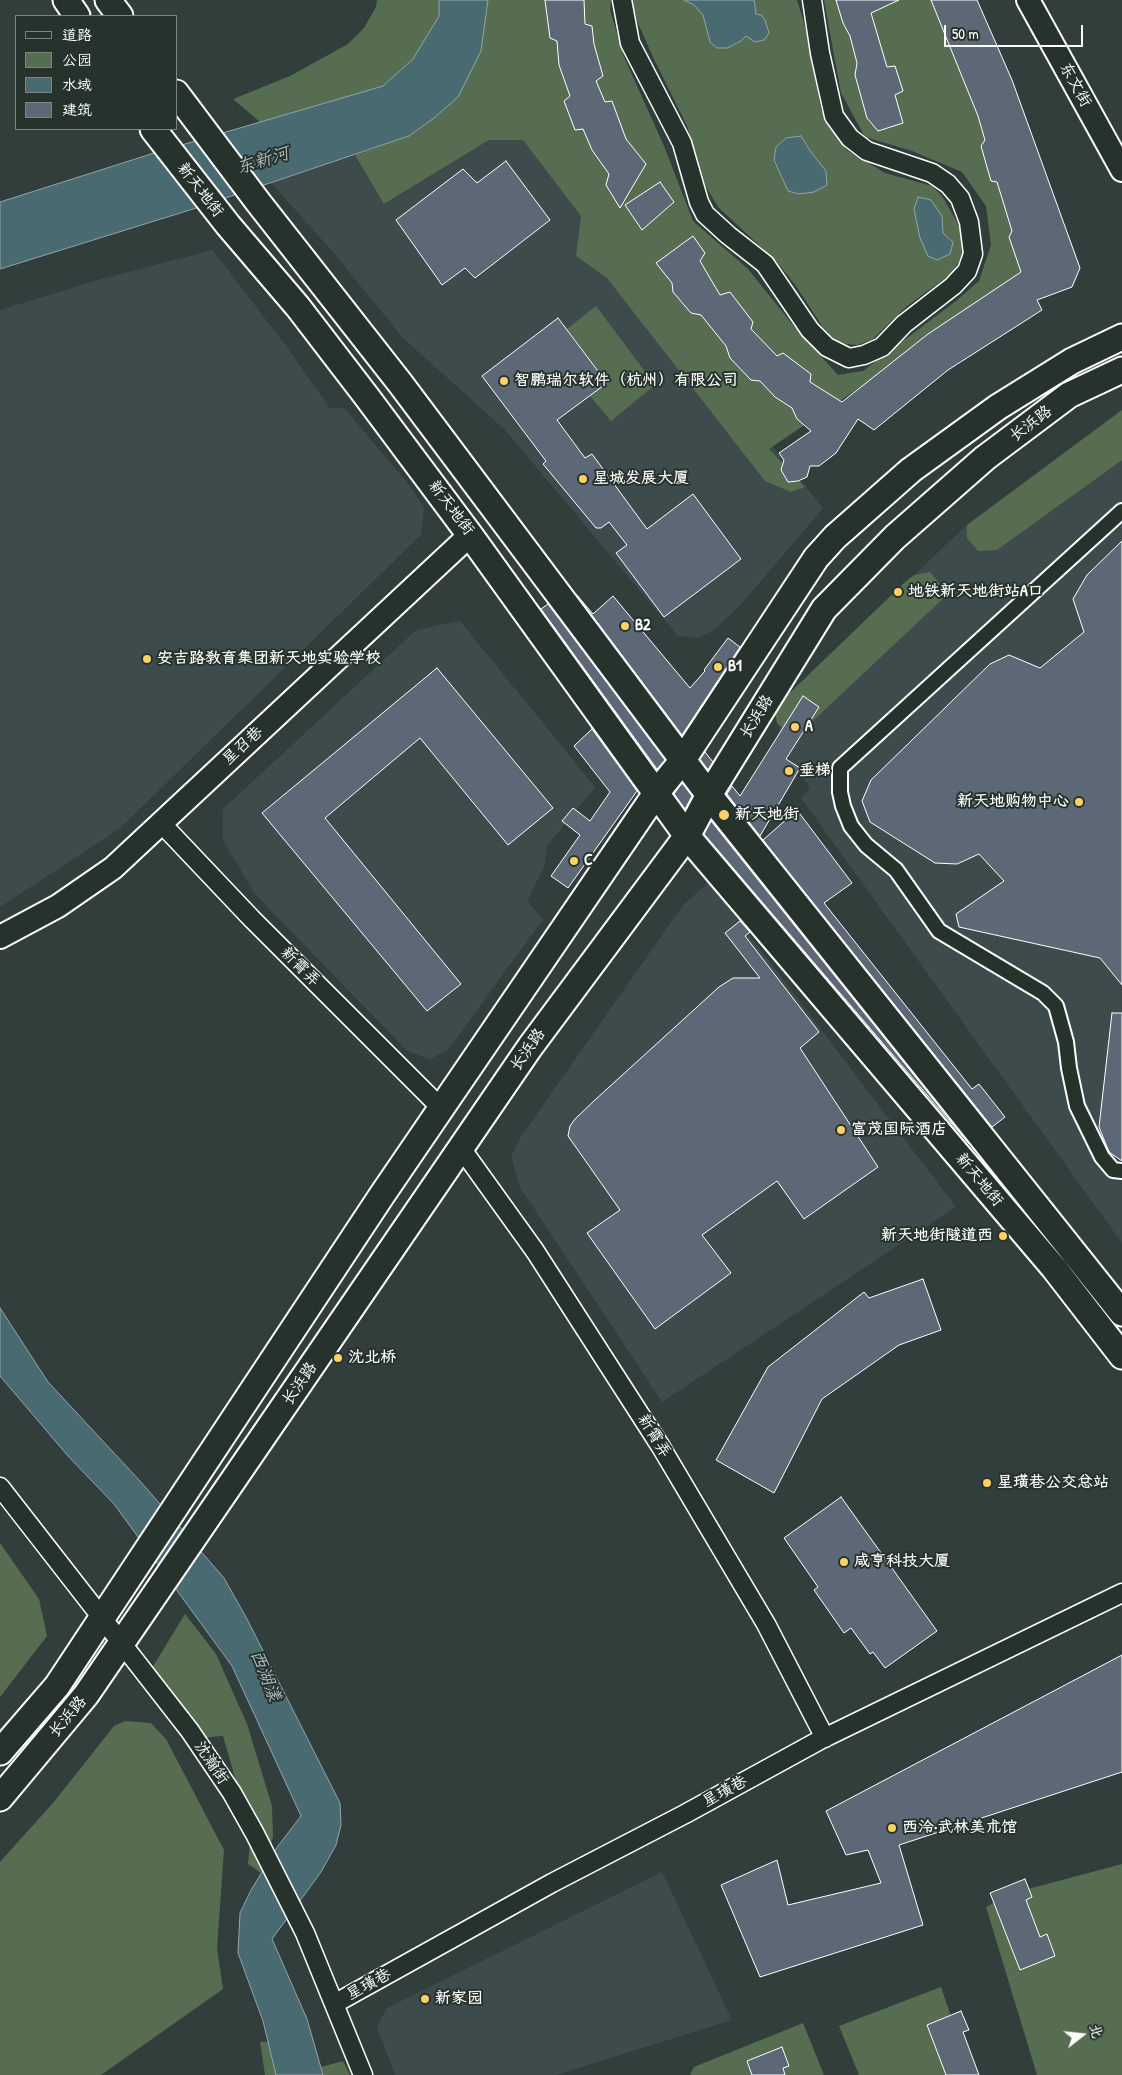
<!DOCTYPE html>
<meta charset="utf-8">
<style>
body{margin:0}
#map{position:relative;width:1122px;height:2075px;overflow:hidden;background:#313e3c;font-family:"Patrick Hand","LXGW WenKai TC",sans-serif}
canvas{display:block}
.legend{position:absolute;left:15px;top:15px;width:162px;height:115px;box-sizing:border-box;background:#26332d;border:1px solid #7d8581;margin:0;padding:6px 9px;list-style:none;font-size:15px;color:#fff}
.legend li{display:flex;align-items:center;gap:10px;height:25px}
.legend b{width:25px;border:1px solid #7d8581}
.north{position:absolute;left:1057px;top:2010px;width:50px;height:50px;-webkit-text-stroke:4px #26332d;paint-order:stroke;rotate:74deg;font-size:14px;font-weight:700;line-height:20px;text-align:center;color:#fff}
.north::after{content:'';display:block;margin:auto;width:18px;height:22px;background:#fff;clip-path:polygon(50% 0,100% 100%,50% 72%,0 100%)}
.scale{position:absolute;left:944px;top:25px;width:139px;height:22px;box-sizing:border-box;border:2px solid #fff;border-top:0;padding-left:6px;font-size:15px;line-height:18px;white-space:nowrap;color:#fff;-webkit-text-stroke:4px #26332d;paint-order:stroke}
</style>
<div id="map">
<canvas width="1122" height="2075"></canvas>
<ul class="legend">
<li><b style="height:6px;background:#26332d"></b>道路</li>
<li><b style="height:14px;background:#576d51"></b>公园</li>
<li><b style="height:14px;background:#4a6a71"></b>水域</li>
<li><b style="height:14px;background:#5d6876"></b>建筑</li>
</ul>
<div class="north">北</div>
<div class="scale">50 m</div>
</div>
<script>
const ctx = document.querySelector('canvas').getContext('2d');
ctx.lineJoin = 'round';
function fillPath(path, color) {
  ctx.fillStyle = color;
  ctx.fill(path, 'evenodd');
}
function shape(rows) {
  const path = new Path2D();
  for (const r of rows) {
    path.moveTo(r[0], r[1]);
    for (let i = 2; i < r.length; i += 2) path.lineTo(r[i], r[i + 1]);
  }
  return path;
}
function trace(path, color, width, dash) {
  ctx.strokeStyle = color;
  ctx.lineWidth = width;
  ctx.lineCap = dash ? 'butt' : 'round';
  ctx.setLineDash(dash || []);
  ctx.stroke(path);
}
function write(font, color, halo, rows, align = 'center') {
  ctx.font = font + ' "Patrick Hand","LXGW WenKai TC",sans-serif';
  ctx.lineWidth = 4;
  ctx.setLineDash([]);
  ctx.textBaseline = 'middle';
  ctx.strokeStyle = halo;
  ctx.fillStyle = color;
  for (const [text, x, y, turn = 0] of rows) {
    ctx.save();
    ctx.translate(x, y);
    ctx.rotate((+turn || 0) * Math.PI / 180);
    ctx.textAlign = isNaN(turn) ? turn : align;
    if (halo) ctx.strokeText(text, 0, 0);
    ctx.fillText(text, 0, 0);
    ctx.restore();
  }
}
const built = shape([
 [489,140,523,140,823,508,739,607,716,628,700,638,678,636,505,430,402,337,334,253,271,183,355,155,385,204],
 [213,250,289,350,330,408,344,408,410,486,424,508,421,535,119,829,0,907,0,310,101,279],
 [1122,410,1122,1243,801,798,810,787,785,752,774,708,967,525],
 [460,621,595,787,547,846,545,865,527,901,543,919,448,1050,430,1059,407,1051,255,894,223,840,223,809,416,630],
 [709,882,956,1207,662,1402,520,1187,511,1157,520,1138,683,905],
 [662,1872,732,2020,556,2075,395,2075,377,2027,387,2008]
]);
const green = shape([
 [377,0,439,0,439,16,413,59,383,86,260,122,233,99,290,76,348,44,364,28,376,7],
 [488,0,611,0,610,10,624,57,664,146,693,221,748,269,793,325,838,375,863,371,956,301,979,281,991,245,986,206,962,172,912,151,865,137,841,93,824,0,939,0,1036,268,769,449,805,487,791,492,765,481,607,278,576,256,581,216,523,140,489,140,384,204,355,155,409,136,434,118,458,97,481,51],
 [632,0,684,0,694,5,703,15,710,42,746,35,764,40,769,33,765,20,756,14,754,0,797,0,804,22,821,109,831,128,847,150,885,173,932,186,942,196,961,229,962,256,952,273,906,307,873,339,858,345,838,343,822,326,796,286,777,262,718,207,706,187,687,126,653,57,637,21],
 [801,136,811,152,826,171,827,185,814,192,799,194,788,191,774,161,776,147,786,138],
 [918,197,942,216,943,233,920,238,914,209],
 [596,306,655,385,611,421,590,396,607,382,567,329],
 [1122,410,1122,460,997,550,978,551,967,538,967,525],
 [930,572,948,594,800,733,789,733,777,723,774,708,904,583,914,575],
 [0,1543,39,1599,47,1636,0,1697],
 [185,1614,216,1654,247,1724,272,1806,273,1836,268,1860,261,1873,248,1864,251,1833,223,1736,199,1738,149,1673],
 [125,1721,151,1723,166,1739,224,1850,217,1948,223,1989,101,2075,0,2075,0,1862,53,1803,114,1726],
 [1122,1864,1122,2075,1037,2075,986,1907,1013,1893],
 [941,1987,971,2075,859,2075,839,2026],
 [803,2023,824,2075,690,2075,694,2067],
 [274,2041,281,2075,265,2075,260,2042],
 [343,2061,350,2075,323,2075,321,2067]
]);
const water = shape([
 [439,0,488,0,481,51,458,97,434,118,409,136,193,209,0,269,0,202,151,154,383,86,413,59,439,16,439,0],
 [684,0,754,0,756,14,761,15,765,20,769,33,764,40,755,42,746,36,741,41,727,48,717,48,710,42,703,15,694,5,684,0],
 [801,136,811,152,826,171,827,185,814,192,799,194,788,191,774,160,776,147,786,138,801,136],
 [918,197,931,200,942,216,943,233,953,242,950,254,937,260,928,256,920,238,914,209,918,197],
 [0,1308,48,1382,140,1481,224,1578,247,1619,340,1803,341,1825,336,1845,321,1872,272,1939,307,2019,323,2075,276,2075,263,2021,238,1953,240,1913,251,1890,278,1846,301,1816,232,1666,114,1504,68,1456,0,1376,0,1308]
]);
const building = shape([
 [545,0,584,0,585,24,592,26,594,44,603,76,596,81,605,102,612,101,626,139,646,164,620,208,606,185,609,174,592,150,583,129,575,130,564,101,570,96,559,65,557,41,550,38,545,0],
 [836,0,899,0,871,13,887,67,895,66,903,91,895,95,903,123,878,131,867,118,855,75,857,63,850,36,843,23,836,0],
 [931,0,977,0,1012,80,1080,268,1072,287,1037,300,1042,310,948,370,874,430,858,419,836,453,819,466,810,466,807,477,798,481,788,482,781,470,784,460,779,453,811,431,797,419,792,408,775,397,760,381,751,380,730,358,726,346,701,315,691,313,673,292,672,283,656,263,693,236,705,253,700,261,720,295,730,292,753,322,751,329,777,356,783,353,811,374,810,382,842,402,928,334,1021,272,1009,237,1012,231,997,182,991,181,981,146,985,140,978,116,931,0],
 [506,161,550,220,475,278,465,268,442,285,396,220,463,169,477,183,506,161],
 [660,182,674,202,642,230,625,205,660,182],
 [558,318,607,383,557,420,585,458,592,454,647,529,693,494,741,559,664,617,616,553,627,545,609,522,601,528,596,528,543,464,546,461,482,376,558,318],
 [1122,541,1122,985,1100,958,959,927,956,914,1004,881,979,854,957,864,935,863,870,822,862,801,871,780,990,664,1009,655,1040,668,1084,632,1073,599,1087,575,1122,541],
 [576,594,593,614,613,596,690,688,705,671,704,670,728,638,740,647,682,735,576,594],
 [548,604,665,760,657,769,541,609,548,604],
 [437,668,553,808,508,845,420,738,325,818,461,984,427,1011,262,813,437,668],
 [803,696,819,707,786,759,800,768,760,836,727,794,732,786,740,796,803,696],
 [592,729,637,791,568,888,551,876,580,835,562,821,573,808,590,821,610,792,574,746,592,729],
 [705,752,713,762,708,770,700,759,705,752],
 [682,783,692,796,685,809,674,794,682,783],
 [797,810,852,883,824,903,972,1089,979,1084,1005,1117,992,1127,763,840,797,810],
 [711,821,969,1144,704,834,711,821],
 [740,921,750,932,745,936,819,1032,800,1048,878,1167,804,1219,777,1181,702,1235,731,1273,655,1329,587,1233,620,1210,568,1136,570,1126,575,1119,596,1099,719,987,733,978,760,978,725,933,740,921],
 [1112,1013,1122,1013,1122,1161,1109,1152,1099,1127,1112,1013],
 [923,1279,941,1330,899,1345,822,1399,774,1493,716,1460,768,1367,864,1292,869,1298,923,1279],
 [841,1497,937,1631,885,1668,873,1652,870,1654,851,1628,844,1633,814,1590,818,1587,784,1538,841,1497],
 [1122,1655,1122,1772,899,1845,923,1925,760,1977,721,1885,777,1860,788,1905,881,1883,868,1850,846,1855,826,1811,1122,1655],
 [1025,1879,1032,1897,1026,1900,1040,1937,1047,1934,1055,1956,1020,1970,990,1893,1025,1879],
 [961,2011,969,2030,963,2032,979,2075,946,2075,927,2025,961,2011],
 [782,2047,789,2066,783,2068,785,2075,752,2075,747,2061,782,2047]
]);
const pedestrian = shape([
 [1122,511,840,768,840,792,843,806,851,826,866,845,896,870,939,931,1043,993,1056,1006,1066,1042,1069,1068,1077,1106,1102,1157,1113,1170,1122,1171]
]);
const minor = shape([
 [622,0,630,43,682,143,699,202,705,214,728,235,765,264,810,330,827,347,849,358,864,355,882,347,904,324,953,286,967,271,973,254,969,222,960,198,948,184,932,173,867,151,850,138,834,116,820,53,812,0],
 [161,823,252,919,441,1108],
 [461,1148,535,1251,661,1447,766,1624,825,1738],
 [0,1487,190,1731,232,1793,255,1834,305,1933,363,2075],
 [334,2004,552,1883,685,1814,820,1740,1122,1593]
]);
const tertiary = shape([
 [1028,0,1122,170],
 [0,937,58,906,113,868,470,535]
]);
const secondary = shape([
 [66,0,77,16],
 [108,0,120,16],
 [176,93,258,202,400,383,709,795,1122,1313],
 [153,129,228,225,298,307,367,397,470,535,687,836,1054,1268,1122,1356],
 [0,1752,57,1686,382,1195,657,792,682,761,816,558,835,537,911,470,998,407,1072,361,1122,337],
 [0,1798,86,1695,530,1047,687,836,709,795,824,609,895,537,985,458,1069,395,1122,370]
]);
const markers = [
 [504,381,5,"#ffd166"],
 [583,479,5,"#ffd166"],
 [898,592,5,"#ffd166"],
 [625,626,5,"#ffd166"],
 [147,659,5,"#ffd166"],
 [718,667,5,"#ffd166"],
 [795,727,5,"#ffd166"],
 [789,771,5,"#ffd166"],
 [1079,802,5,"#ffd166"],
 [724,815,6,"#ffd166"],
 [574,861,5,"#ffd166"],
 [841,1130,5,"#ffd166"],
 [1003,1236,5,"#ffd166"],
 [338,1358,5,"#ffd166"],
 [987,1483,5,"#ffd166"],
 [844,1562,5,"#ffd166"],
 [892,1828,5,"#ffd166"],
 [425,1999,5,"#ffd166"]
];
const streetNames = [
 ["东文街",1075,85,61],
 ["新天地街",200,190,52],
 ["长浜路",1031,424,-37],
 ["新天地街",451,508,53],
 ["长浜路",757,717,-58],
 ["星召巷",243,746,-43],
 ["新霄弄",300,967,45],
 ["长浜路",528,1050,-55],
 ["新天地街",979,1180,50],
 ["长浜路",300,1384,-56],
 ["新霄弄",654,1436,58],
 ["长浜路",68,1717,-50],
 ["沈瀚街",211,1763,56],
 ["星璜巷",725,1792,-29],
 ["星璜巷",369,1985,-29]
];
const poiNames = [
 ["智鹏瑞尔软件（杭州）有限公司",514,381],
 ["星城发展大厦",593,479],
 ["地铁新天地街站A口",908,592],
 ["B2",635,626],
 ["安吉路教育集团新天地实验学校",157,659],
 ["B1",728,667],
 ["A",805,727],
 ["垂梯",799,771],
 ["新天地购物中心",1069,802,"right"],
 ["新天地街",735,815],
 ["C",584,861],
 ["富茂国际酒店",851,1130],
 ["新天地街隧道西",993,1236,"right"],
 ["沈北桥",348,1358],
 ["星璜巷公交总站",997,1483],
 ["咸亨科技大厦",854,1562],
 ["西泠·武林美术馆",902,1828],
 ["新家园",435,1999]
];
const waterNames = [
 ["东新河",263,161,-17],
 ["西湖漾",265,1676,68]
];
fillPath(built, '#3e4b4d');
fillPath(green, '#576d51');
fillPath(water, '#4a6a71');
trace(water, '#92a6aa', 1);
fillPath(building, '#5d6876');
trace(building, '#fff', 1);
trace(pedestrian, '#fff', 18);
trace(minor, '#fff', 21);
trace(tertiary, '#fff', 26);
trace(secondary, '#fff', 29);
trace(pedestrian, '#26332d', 14);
trace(minor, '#26332d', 18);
trace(tertiary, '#26332d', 22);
trace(secondary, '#26332d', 25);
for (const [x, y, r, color] of markers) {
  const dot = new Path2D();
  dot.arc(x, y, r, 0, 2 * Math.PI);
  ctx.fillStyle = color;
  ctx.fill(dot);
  trace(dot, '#26332d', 2);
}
write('16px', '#fff', '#26332d', streetNames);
write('bold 16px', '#fff', '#26332d', poiNames, 'left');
write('italic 18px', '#aebcbf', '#26332d', waterNames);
</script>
